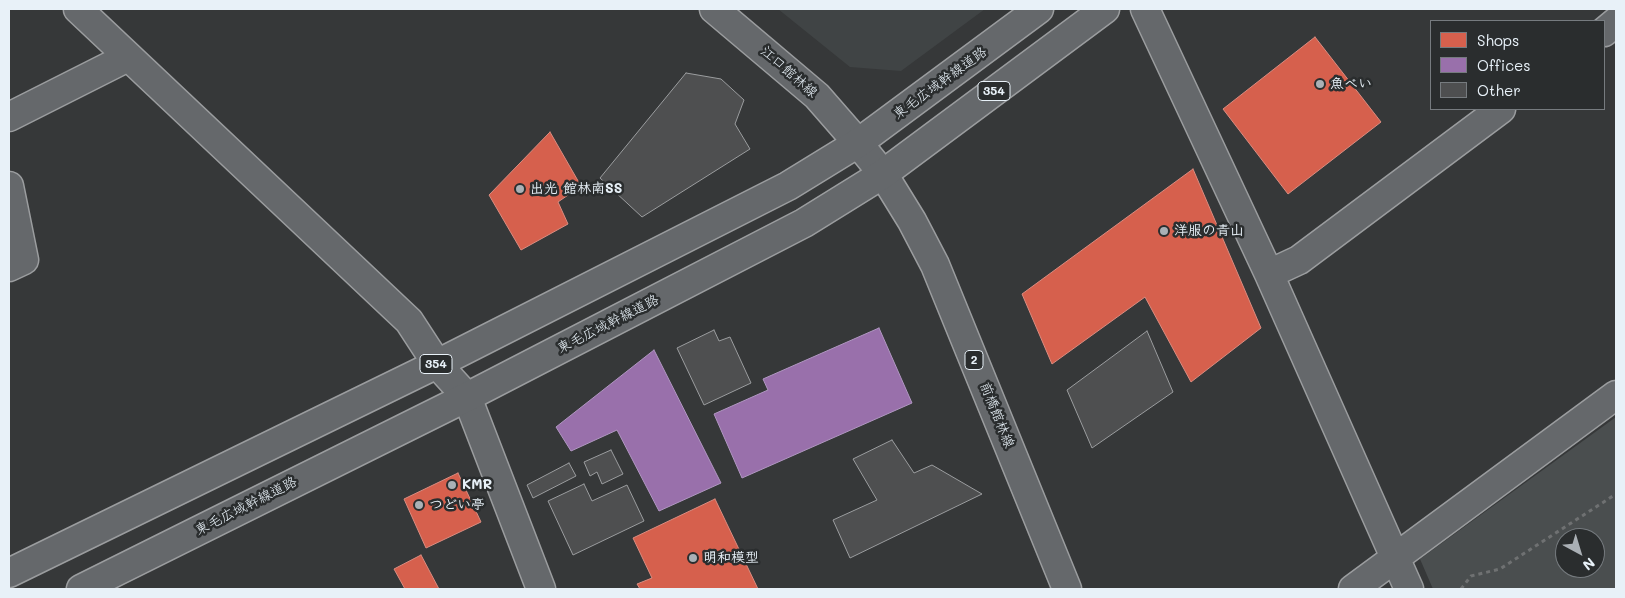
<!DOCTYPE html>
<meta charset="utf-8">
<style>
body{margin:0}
#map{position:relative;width:1625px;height:598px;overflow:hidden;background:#363839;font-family:Mali,sans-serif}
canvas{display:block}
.frame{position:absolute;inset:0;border:10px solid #e8f1f8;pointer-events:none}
.legend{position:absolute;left:1430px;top:20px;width:175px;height:90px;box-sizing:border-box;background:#2a2d2e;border:1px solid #767b7f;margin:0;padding:6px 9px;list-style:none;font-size:15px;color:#e8f1f8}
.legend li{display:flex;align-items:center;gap:10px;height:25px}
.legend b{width:25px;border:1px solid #767b7f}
.north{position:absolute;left:1555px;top:528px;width:50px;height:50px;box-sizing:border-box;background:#2a2d2e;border:1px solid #767b7f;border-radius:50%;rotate:141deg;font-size:14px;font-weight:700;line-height:20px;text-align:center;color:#e8f1f8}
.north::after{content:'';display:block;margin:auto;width:18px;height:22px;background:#aab0b5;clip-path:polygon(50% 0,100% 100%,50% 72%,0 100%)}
</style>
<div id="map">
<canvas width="1625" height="598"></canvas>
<div class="frame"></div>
<ul class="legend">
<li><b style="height:14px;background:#d6604d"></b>Shops</li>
<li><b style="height:14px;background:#9970ab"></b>Offices</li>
<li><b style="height:14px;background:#4e4f50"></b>Other</li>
</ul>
<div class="north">N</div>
</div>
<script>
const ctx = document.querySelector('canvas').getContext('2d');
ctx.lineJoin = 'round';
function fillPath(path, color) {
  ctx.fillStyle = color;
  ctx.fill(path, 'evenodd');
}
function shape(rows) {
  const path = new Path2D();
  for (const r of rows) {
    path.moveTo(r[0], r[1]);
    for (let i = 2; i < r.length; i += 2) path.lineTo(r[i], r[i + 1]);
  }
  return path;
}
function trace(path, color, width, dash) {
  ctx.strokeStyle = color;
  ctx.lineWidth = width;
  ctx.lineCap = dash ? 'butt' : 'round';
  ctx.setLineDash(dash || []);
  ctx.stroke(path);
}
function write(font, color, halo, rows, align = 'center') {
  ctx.font = font + ' Mali,"Klee One",sans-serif';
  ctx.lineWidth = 5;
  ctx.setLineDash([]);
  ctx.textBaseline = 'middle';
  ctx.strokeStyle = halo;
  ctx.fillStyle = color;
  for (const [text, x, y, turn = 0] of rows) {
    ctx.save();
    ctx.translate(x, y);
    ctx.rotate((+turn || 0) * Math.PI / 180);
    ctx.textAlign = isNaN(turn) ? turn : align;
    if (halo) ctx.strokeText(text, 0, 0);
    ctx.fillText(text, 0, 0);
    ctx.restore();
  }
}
const built = shape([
 [778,9,985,9,901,71,850,67]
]);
const green = shape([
 [1616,417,1616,589,1433,589,1420,559],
 [1565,538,1595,538,1595,568,1565,568]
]);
const shops = shape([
 [1315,37,1381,122,1288,194,1223,109,1315,37],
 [550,132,581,186,558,202,568,224,521,250,489,195,550,132],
 [1193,169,1261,328,1191,382,1145,297,1052,364,1022,294,1193,169],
 [458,473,481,522,426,548,404,499,458,473],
 [715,499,758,589,640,589,637,584,652,578,633,538,715,499],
 [421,555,439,589,405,589,394,569,421,555]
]);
const offices = shape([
 [879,328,912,403,742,478,714,414,768,390,763,379,879,328],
 [654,350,721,483,659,511,617,430,571,451,556,427,654,350]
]);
const building = shape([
 [686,73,721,79,744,100,735,124,750,149,642,217,600,178,686,73],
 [714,330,719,341,730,337,751,383,704,405,677,348,714,330],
 [1147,331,1173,392,1092,448,1067,390,1147,331],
 [892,440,914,473,932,465,982,494,850,558,833,520,877,500,853,459,892,440],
 [611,450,623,474,602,484,597,472,590,476,584,462,611,450],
 [569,463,576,476,533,498,527,485,569,463],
 [584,484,592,501,627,485,644,521,573,555,548,501,584,484]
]);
const path = shape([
 [1461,589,1471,576,1500,569,1616,494]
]);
const street = shape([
 [78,9,409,321,437,364,467,397,541,589],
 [1145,9,1269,274,1409,589],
 [1604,32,1616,22],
 [9,117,128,57],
 [9,186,24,260,9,267],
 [1269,274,1299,260,1501,109],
 [1353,589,1616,395]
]);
const secondary = shape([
 [714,9,817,96,858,143]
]);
const primary = shape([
 [858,143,883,174,912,221,935,265,1067,589]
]);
const highway = shape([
 [9,573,437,364,788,186,858,143,1039,9],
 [81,589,467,397,804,223,883,174,1105,9]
]);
const markers = [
 [1320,84,5,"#aab0b5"],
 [520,189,5,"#aab0b5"],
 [1164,231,5,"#aab0b5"],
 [452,485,5,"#aab0b5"],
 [419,505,5,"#aab0b5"],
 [693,558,5,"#aab0b5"]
];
const shields = [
 [994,91,32],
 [974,360,18],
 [436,364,32]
];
const shieldNames = [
 ["354",994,91],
 ["2",974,360],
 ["354",436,364]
];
const streetNames = [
 ["江口館林線",789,72,41],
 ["東毛広域幹線道路",940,83,-36],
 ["東毛広域幹線道路",608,324,-27],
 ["前橋館林線",997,415,68],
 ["東毛広域幹線道路",246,506,-27]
];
const poiNames = [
 ["魚べい",1330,84],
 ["出光 館林南SS",530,189],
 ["洋服の青山",1174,231],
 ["KMR",462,485],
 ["つどい亭",429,505],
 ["明和模型",703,558]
];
fillPath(built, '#404445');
fillPath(green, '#4a4e4f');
fillPath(shops, '#d6604d');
trace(shops, '#db8c80', 1);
fillPath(offices, '#9970ab');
trace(offices, '#b197c2', 1);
fillPath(building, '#4e4f50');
trace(building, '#9b9d9f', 1);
trace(street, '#9b9d9f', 31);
trace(secondary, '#9b9d9f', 31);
trace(primary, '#9b9d9f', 31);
trace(highway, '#9b9d9f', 31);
trace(path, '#6f7172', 3, [4, 4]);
trace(street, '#65686b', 28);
trace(secondary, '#65686b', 28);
trace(primary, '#65686b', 28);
trace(highway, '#65686b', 28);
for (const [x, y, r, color] of markers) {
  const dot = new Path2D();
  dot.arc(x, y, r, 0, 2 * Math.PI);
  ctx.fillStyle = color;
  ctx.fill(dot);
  trace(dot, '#2a2d2e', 2);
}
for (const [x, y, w] of shields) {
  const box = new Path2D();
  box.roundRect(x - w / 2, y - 9.5, w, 19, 4);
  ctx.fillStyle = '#2a2d2e';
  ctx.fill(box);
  trace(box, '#e8f1f8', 1);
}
write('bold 12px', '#e8f1f8', null, shieldNames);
write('14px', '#e8f1f8', '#2a2d2e', streetNames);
write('bold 14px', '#e8f1f8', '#2a2d2e', poiNames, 'left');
</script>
